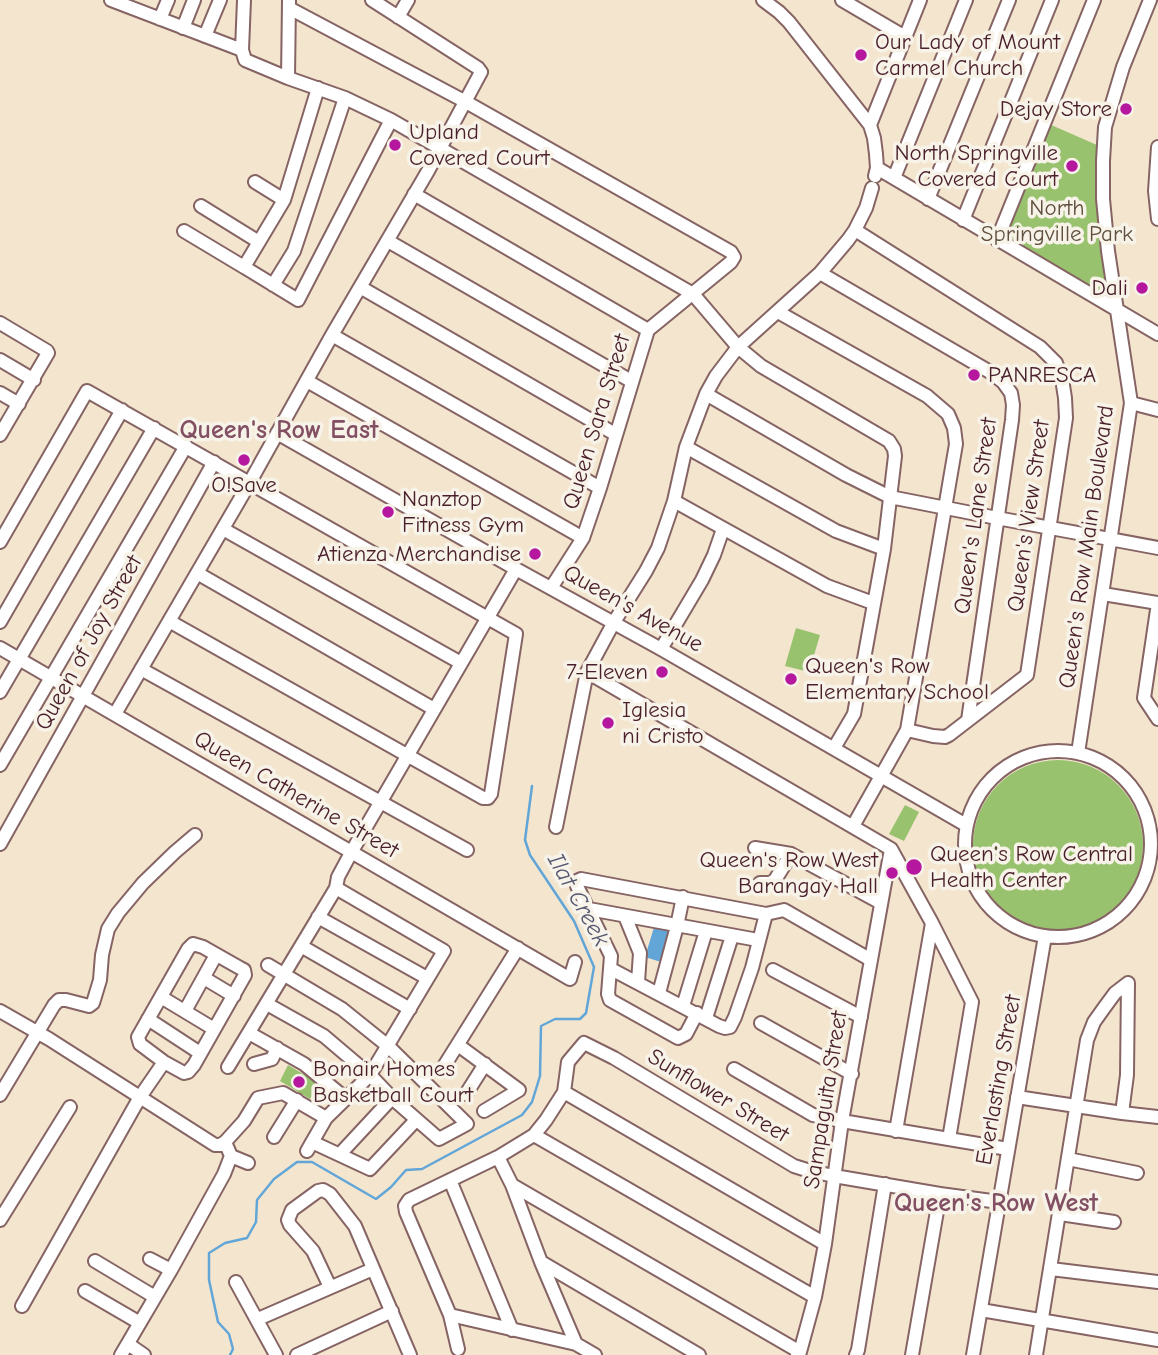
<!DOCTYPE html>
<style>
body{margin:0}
canvas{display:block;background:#f4e5cf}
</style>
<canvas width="1158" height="1355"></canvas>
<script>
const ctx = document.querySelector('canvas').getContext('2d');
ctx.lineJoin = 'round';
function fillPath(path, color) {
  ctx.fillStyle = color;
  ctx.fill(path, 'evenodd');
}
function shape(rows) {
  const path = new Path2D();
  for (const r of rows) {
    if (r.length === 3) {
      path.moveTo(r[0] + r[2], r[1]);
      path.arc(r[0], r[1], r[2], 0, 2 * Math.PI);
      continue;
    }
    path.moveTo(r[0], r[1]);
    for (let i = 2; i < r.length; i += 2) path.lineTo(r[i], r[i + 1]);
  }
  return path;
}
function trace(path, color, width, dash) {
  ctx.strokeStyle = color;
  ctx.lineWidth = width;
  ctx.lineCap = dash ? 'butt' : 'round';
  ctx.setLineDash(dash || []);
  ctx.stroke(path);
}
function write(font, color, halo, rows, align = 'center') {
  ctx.font = font + ' "Comic Neue",sans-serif';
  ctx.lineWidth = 7;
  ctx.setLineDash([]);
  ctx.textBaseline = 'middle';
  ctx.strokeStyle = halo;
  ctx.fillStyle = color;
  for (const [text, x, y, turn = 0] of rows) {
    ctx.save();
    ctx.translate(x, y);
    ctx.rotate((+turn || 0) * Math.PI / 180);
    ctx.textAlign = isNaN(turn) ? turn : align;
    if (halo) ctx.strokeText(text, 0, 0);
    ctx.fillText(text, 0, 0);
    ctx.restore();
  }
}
const green = shape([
 [1049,124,1097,145,1099,225,1107,300,1004,240],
 [796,628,820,635,809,672,785,666],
 [1058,845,85],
 [905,805,919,812,904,841,889,834],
 [288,1065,318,1083,310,1099,280,1081]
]);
const water = shape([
 [655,924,672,929,661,962,645,957]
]);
const stream = shape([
 [230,1355,233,1349,229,1334,218,1322,209,1280,209,1253,225,1243,247,1238,256,1222,257,1200,274,1179,297,1162,312,1162,376,1199,391,1187,406,1170,422,1169,522,1115,532,1102,540,1076,541,1026,555,1019,580,1019,586,1013,594,967,574,921,530,855,525,840,532,786]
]);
const minor = shape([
 [111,0,242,50],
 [244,0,242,50,245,60,288,78,345,98,391,120,693,294,738,347,761,366,889,441,894,449,895,456,884,549,854,714,834,748],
 [763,0,779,12,789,22,870,125,874,138,876,154,877,168,875,176],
 [842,0,905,37],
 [289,8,466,102,731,252,734,257,731,262,648,330,600,488,583,538,551,588],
 [398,17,408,0],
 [160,19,168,0],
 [183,28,194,0],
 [205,36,220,0],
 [288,78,289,1],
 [318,88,284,200,244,267,298,300,391,120],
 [870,125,920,0],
 [1158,147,1155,191,1158,219],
 [877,168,1158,334],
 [894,178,966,0],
 [255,182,284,200],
 [414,194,648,330],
 [928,199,1009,0],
 [201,206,259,242],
 [963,220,1052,0],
 [855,230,1040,347,1056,363,1062,379,1065,398,1066,418,1027,675,949,735,945,737,933,736,907,730],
 [184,231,244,267],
 [997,240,1094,0],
 [388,241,631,381],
 [820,273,990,372,1003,382,1011,393,1013,405,1012,420,968,720],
 [273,285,294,251,345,98],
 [360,287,615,434],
 [778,312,927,396,948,414,954,428,956,444,907,730,853,826],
 [0,323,47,351,48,353,0,435],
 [332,335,600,488],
 [0,360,34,380],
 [307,381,583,538],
 [0,393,19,404],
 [706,394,846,475,890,497,997,518,1158,548],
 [1131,403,1158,410],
 [277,433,516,569,661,649,966,825],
 [686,447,836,531,884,549],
 [674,501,827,586,873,603],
 [223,529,461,663],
 [0,542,87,391,516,634,491,794,488,798,483,798,169,621],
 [197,573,434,709],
 [1103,594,1158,603],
 [1158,603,1144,698,1158,719],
 [0,622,122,410],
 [0,648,570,979,575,962],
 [661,649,702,580,714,555,723,529],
 [141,669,467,850],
 [587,672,891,849,932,923,972,1002,949,1139],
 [0,692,154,428],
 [115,714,250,482,332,335,428,171,481,72,478,68,372,0],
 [1058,844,93],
 [1078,753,1131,403,1108,251,1103,199,1103,161,1105,127,1123,67,1150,0],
 [0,765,186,446],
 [556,827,587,672,614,622,646,571,658,548,674,501,686,447,706,394,716,376,738,347,820,273,848,240,855,230,866,208,872,188],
 [0,844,214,462],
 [755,848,791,854,881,903],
 [760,883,770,883,775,880,791,854],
 [589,909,758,940],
 [625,916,640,953,638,982],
 [318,917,427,978],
 [193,944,203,947,240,968,244,970,245,975,194,1065,188,1072,184,1073,164,1062,140,1044,138,1037,188,949,193,944],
 [301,946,410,1009],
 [611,969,719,1026,725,1028,730,1027,735,1017,752,968,766,914],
 [773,970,861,1017],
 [204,978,234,996],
 [659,993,677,926,683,897],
 [161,997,214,1029],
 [267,1004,324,1036,370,1075,392,1098,439,1139,467,1124,388,1046,342,1009,268,965],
 [683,1006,706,931],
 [0,1011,49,1039,215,1145,220,1145,225,1142,244,1121,258,1098,283,1093,326,1118],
 [185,1011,216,955],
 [697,1013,686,1034,678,1038,610,1000,608,994,611,956,577,886,577,881,581,879,766,914,784,910,871,960],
 [706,1018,732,936],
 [148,1019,200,1053],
 [761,1023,852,1074],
 [249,1033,304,1064,345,1098],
 [458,1045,519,1090,484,1111],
 [254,1064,272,1059,277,1048],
 [228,1067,336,888,338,877,352,851,516,569],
 [734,1069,813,1115,842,1121,1008,1149],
 [441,1071,518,948],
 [564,1092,825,1244],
 [466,1094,485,1064],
 [0,1095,54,1005,59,1000,66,1000,89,1006,93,1003,100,980,102,955,108,929,118,913,143,883,175,852,195,835],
 [1017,1097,1122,1113,1158,1117],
 [1122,1113,1127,1075,1128,983],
 [896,1131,932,923],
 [534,1135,815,1297],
 [274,1137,297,1100],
 [312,1142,370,1169,416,1120],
 [307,1151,326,1118,370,1075,444,951,336,888],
 [340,1154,392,1098],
 [231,1156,248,1163],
 [498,1157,512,1185,541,1262,576,1344],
 [1068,1159,1137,1173],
 [450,1180,512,1330],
 [512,1185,800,1352],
 [1060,1214,1114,1222],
 [0,1220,70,1107],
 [150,1259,171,1270],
 [95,1261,155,1297],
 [541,1262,699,1355],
 [1051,1269,1158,1282],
 [236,1282,276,1355],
 [330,1287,313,1251,290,1225,288,1220,292,1210,318,1191,323,1190,330,1194,355,1226,410,1355],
 [85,1291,140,1323],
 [22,1306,140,1097,164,1062],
 [981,1310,1158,1340],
 [450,1315,576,1344,595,1355],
 [258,1319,373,1269],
 [128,1344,144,1355],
 [458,1349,450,1315,406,1212,405,1206,409,1200,498,1157,534,1135,546,1120,564,1092,568,1062,584,1043,614,1058,794,1166,810,1171,834,1176,940,1194,999,1202],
 [121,1355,171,1270,224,1174,231,1156,225,1142],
 [297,1355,392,1311],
 [797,1355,800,1352,815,1297,825,1244,842,1121,891,849],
 [856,1355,858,1350,885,1184],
 [912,1355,940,1194],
 [973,1355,1045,936],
 [1036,1355,1087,1040,1094,1022,1104,1008,1115,993,1128,983]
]);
const markers = [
 [861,55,7,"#b5179e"],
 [1126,109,7,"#b5179e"],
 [395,145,7,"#b5179e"],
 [1072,166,7,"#b5179e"],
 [1142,288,7,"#b5179e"],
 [974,375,7,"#b5179e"],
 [244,460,7,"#b5179e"],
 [388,512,7,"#b5179e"],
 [535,554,7,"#b5179e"],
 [662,672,7,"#b5179e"],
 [791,679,7,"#b5179e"],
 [608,723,7,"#b5179e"],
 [914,867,9,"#b5179e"],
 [892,873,7,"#b5179e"],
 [299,1082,7,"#b5179e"]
];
const poiNames = [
 ["Our Lady of Mount",875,42],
 ["Carmel Church",875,68],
 ["Dejay Store",1112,109,"right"],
 ["Upland",409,132],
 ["Covered Court",409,158],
 ["North Springville",1058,153,"right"],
 ["Covered Court",1058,179,"right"],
 ["Dali",1128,288,"right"],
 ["PANRESCA",988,375],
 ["O!Save",244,485,"center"],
 ["Nanztop",402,499],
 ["Fitness Gym",402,525],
 ["Atienza Merchandise",521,554,"right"],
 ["Queen's Row",805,666],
 ["Elementary School",805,692],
 ["7-Eleven",648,672,"right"],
 ["Iglesia",622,710],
 ["ni Cristo",622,736],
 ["Queen's Row Central",930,854],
 ["Health Center",930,880],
 ["Queen's Row West",878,860,"right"],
 ["Barangay Hall",878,886,"right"],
 ["Bonair Homes",313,1069],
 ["Basketball Court",313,1095]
];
const parkNames = [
 ["North",1057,208],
 ["Springville Park",1057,234]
];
const streetNames = [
 ["Queen Sara Street",597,422,-73],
 ["Queen's Lane Street",976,516,-82],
 ["Queen's View Street",1029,516,-82],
 ["Queen's Row Main Boulevard",1087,547,-82],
 ["Queen's Avenue",633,609,29],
 ["Queen of Joy Street",89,643,-61],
 ["Queen Catherine Street",296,795,30],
 ["Everlasting Street",999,1080,-80],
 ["Sunflower Street",718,1096,31],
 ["Sampaguita Street",826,1100,-81]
];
const waterNames = [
 ["Ilat Creek",578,900,61]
];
const quarterNames = [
 ["Queen's Row East",279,431],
 ["Queen's Row West",996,1204]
];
fillPath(green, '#98c26e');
fillPath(water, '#62a6d7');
trace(stream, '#62a6d7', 2.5);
trace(minor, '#866464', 16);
trace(minor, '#fff', 12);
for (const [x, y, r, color] of markers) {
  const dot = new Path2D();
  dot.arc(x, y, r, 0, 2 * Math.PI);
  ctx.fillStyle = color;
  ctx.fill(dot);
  trace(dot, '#f7f3e8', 2.5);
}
write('23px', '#4a1f2b', '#f7f3e8', poiNames, 'left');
write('23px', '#61503f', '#f7f3e8', parkNames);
write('23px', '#4a1f2b', '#f7f3e8', streetNames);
write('italic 24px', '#545570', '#f7f3e8', waterNames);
write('bold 26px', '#824f63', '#f7f3e8', quarterNames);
</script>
